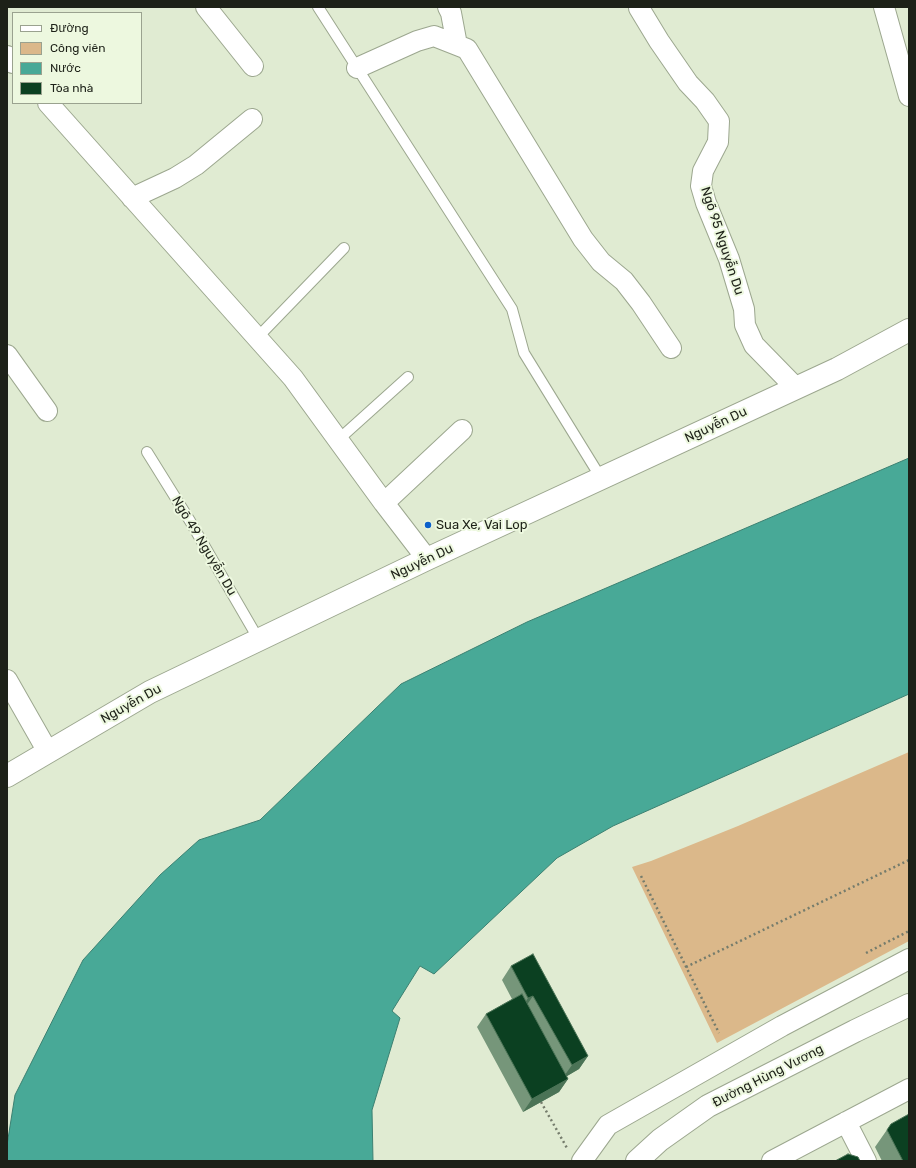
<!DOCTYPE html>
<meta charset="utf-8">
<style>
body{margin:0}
#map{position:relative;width:916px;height:1168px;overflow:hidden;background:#e0ebd2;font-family:Rubik,sans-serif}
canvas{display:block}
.frame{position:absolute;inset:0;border:8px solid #1d2118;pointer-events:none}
.legend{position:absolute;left:12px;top:12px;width:130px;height:92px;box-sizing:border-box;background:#edf8df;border:1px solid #9aa28f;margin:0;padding:5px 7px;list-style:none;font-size:12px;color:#1d2118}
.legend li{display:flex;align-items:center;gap:8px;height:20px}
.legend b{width:20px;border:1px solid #9aa28f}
</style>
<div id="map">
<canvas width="916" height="1168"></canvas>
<div class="frame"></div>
<ul class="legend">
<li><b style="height:5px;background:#fff"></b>Đường</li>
<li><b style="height:11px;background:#dbb88a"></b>Công viên</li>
<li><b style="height:11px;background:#48a997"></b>Nước</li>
<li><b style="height:11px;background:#0b4021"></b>Tòa nhà</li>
</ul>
</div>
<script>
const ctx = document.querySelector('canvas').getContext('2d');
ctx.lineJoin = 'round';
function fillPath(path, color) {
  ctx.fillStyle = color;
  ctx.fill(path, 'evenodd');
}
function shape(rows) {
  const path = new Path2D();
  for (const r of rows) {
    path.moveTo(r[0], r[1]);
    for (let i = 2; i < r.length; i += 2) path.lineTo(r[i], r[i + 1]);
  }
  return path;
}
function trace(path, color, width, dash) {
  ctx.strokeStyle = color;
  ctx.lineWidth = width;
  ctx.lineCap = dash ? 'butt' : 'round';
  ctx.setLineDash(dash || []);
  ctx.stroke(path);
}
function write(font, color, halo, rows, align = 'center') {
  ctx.font = font + ' Rubik,sans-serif';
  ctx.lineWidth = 4;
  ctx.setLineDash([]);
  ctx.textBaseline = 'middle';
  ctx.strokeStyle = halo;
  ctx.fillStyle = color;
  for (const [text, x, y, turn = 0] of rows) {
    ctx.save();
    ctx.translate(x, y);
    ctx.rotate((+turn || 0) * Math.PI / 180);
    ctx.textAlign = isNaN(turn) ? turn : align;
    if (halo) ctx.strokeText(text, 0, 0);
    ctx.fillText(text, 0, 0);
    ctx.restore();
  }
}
const green = shape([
 [909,752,909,941,717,1043,632,867,651,861,738,826]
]);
const water = shape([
 [909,458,909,694,613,826,557,858,434,974,420,966,392,1011,400,1018,372,1110,373,1161,7,1161,7,1145,15,1095,83,960,160,875,199,840,260,820,401,684,527,622,909,458]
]);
const path = shape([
 [641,876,719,1033],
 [866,953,909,931],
 [686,967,909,860],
 [541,1102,567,1148]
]);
const service = shape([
 [318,7,512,309,524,353,601,478],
 [257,338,344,248],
 [338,440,408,377],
 [147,452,190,521,259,640]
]);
const minor = shape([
 [206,7,253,66],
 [448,7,451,13,457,45],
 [884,7,909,96],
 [639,8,659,41,688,83,705,101,719,121,718,142,703,171,701,186,706,203,729,259,744,309,745,325,754,345,796,388],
 [7,56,13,63],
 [357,68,417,41,434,36,467,49,583,239,601,262,624,281,641,303,671,348],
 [48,103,293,378,384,503,427,559],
 [132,198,175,178,196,165,252,119],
 [7,355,47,411],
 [384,503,462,430],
 [7,680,48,752],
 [846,1122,866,1161],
 [582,1161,608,1125,782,1026,909,959],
 [772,1161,909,1089]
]);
const secondary = shape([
 [7,776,150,692,427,559,837,369,909,330]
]);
const primary = shape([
 [637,1161,660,1140,708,1106,855,1031,909,1005]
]);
const wall = shape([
 [511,966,588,1056,579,1069,567,1076,568,1079,559,1092,523,1112,477,1027,486,1014,512,999,502,980],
 [891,1124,909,1161,882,1161,875,1147]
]);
const shadedWall = shape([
 [533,996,524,1009,519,1012,528,998],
 [588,1056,579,1069,562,1079,572,1065],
 [568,1079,559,1092,523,1112,532,1099]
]);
const building = shape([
 [533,954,588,1056,572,1065,533,996,528,998,511,966,533,954],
 [522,994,568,1079,532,1099,486,1014,522,994],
 [909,1114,909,1161,903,1161,887,1130,891,1124,909,1114],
 [848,1154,858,1157,860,1161,835,1161,848,1154]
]);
const markers = [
 [428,525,4,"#0c61cb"]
];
const streetNames = [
 ["Ngõ 95 Nguyễn Du",722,241,72],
 ["Nguyễn Du",716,425,-25],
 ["Ngõ 49 Nguyễn Du",204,546,59],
 ["Nguyễn Du",422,562,-25],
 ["Nguyễn Du",131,704,-29],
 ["Đường Hùng Vương",768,1076,-27]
];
const poiNames = [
 ["Sua Xe, Vai Lop",436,525]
];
fillPath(green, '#dbb88a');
fillPath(water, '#48a997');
trace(water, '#3b8071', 1);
trace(service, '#9ca78f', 12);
trace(minor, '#9ca78f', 22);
trace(secondary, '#9ca78f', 24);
trace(primary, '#9ca78f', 24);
trace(path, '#757c6c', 2.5, [2, 3]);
trace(service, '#fff', 10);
trace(minor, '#fff', 20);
trace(secondary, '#fff', 22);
trace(primary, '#fff', 22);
fillPath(wall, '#76967a');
fillPath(shadedWall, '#4b7356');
fillPath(building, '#0b4021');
trace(building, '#4b7356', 1);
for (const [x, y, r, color] of markers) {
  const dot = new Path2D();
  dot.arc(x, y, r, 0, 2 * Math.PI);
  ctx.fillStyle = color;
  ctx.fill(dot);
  trace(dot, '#edf8df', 1.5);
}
write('13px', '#1d2118', '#edf8df', streetNames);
write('13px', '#1d2118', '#edf8df', poiNames, 'left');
</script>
